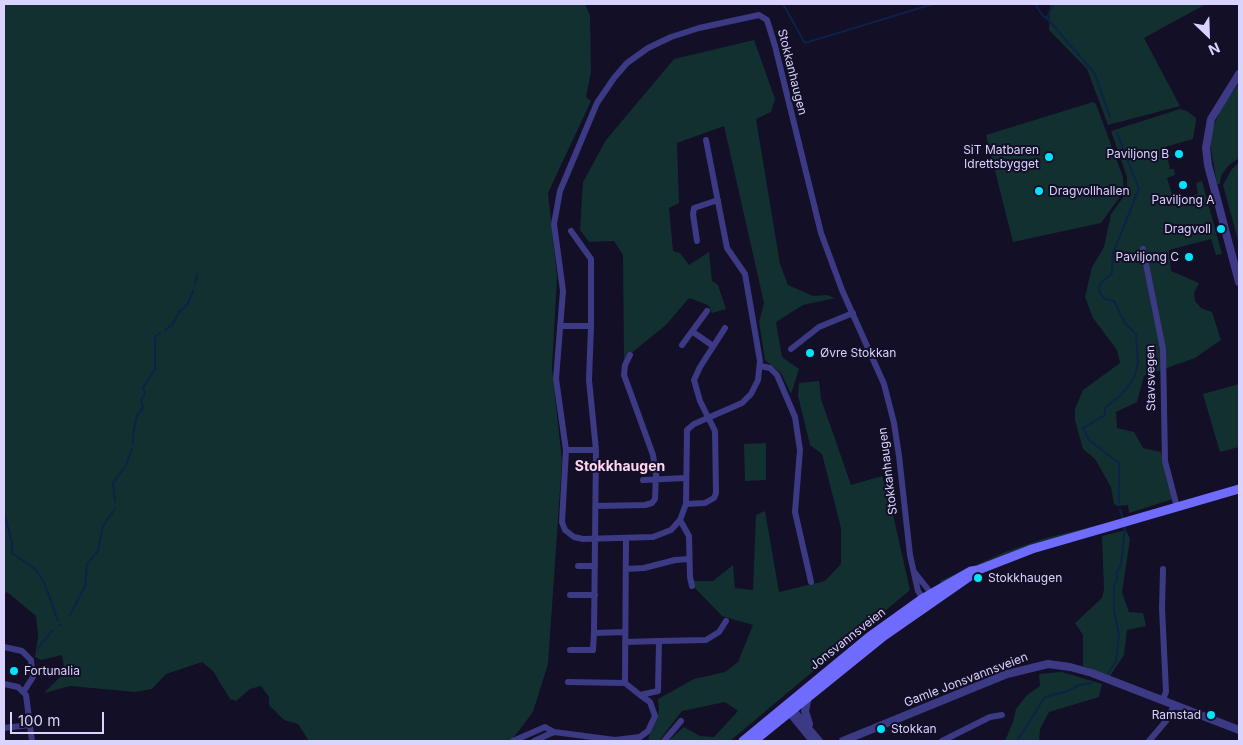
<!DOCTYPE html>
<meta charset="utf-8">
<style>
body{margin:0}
#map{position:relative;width:1243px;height:745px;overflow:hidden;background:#130f26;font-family:Inter,sans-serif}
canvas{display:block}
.frame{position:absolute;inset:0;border:5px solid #d9d4ff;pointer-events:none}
.north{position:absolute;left:1183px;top:10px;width:50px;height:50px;-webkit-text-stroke:4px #130f26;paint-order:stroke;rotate:156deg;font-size:14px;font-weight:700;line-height:20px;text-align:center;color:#d9d4ff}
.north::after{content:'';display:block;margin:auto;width:18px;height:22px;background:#d9d4ff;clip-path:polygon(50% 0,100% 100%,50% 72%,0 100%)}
.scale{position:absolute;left:10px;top:712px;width:94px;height:22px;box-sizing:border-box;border:2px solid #d9d4ff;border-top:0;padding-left:6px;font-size:15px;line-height:18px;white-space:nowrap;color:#d9d4ff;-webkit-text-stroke:4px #130f26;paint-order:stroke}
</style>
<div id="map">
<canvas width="1243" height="745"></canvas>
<div class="frame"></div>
<div class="north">N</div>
<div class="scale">100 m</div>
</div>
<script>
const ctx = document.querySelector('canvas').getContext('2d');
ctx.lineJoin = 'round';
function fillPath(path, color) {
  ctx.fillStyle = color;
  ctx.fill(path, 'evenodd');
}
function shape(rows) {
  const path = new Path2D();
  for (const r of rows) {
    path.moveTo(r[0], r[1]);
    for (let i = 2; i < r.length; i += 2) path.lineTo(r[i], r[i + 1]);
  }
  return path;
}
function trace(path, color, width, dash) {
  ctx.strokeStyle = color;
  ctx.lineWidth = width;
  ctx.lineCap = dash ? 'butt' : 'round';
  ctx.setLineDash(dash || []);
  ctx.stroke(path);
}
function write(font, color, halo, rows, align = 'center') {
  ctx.font = font + ' Inter,sans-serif';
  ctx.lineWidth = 4;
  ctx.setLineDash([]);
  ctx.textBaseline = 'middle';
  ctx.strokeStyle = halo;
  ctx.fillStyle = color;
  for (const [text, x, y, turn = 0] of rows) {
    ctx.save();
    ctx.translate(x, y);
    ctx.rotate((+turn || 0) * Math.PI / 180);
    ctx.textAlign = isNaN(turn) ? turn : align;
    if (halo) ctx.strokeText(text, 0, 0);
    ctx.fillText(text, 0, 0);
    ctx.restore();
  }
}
const green = shape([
 [4,4,585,4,590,15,591,72,586,97,591,101,548,193,557,277,552,369,562,461,548,664,533,712,511,741,309,741,298,724,284,720,269,705,269,697,261,686,250,689,236,701,230,699,213,671,202,662,166,674,152,689,135,692,70,686,44,693,65,672,62,655,41,660,35,657,38,636,36,616,7,592,4,594],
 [1050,4,1206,4,1144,38,1180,106,1108,125,1087,69,1049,30],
 [754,40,775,99,771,112,756,119,780,264,788,285,813,296,827,295,835,298,803,305,776,322,782,357,799,369,791,394,781,373,765,360,759,322,764,303,724,126,677,143,679,203,669,208,673,251,680,253,689,265,709,252,712,281,718,285,726,309,712,313,708,305,689,298,666,325,624,359,623,255,614,241,589,242,580,230,583,182,606,140,674,59],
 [1237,86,1239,87,1239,158,1228,166,1221,176,1220,184,1217,184,1210,144,1212,130,1220,110],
 [1093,102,1096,104,1123,177,1124,191,1101,223,1013,242,986,135],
 [1180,109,1187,111,1196,118,1196,121,1193,139,1165,147,1170,169,1174,169,1175,175,1167,178,1174,200,1198,194,1196,183,1202,181,1222,254,1216,255,1211,239,1169,250,1171,271,1199,283,1194,293,1195,301,1201,308,1212,312,1221,340,1195,358,1144,376,1137,402,1116,412,1117,428,1134,432,1143,448,1161,452,1173,499,1129,513,1128,505,1118,506,1114,504,1111,487,1095,459,1083,449,1075,420,1075,409,1083,390,1120,363,1117,350,1093,318,1085,297,1092,267,1104,247,1111,214,1127,192,1127,177,1111,131],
 [1239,162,1239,244,1223,185,1232,169],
 [819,381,821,399,851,485,882,476,889,497,910,590,730,741,668,741,684,727,700,736,714,737,738,711,725,702,682,711,659,741,651,741,648,739,659,711,658,699,694,679,725,672,738,662,753,625,722,616,693,586,694,581,713,581,733,565,735,588,753,590,756,515,765,511,779,592,825,581,841,564,841,528,822,454,810,445,798,396,799,383],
 [1239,384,1239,447,1220,452,1203,394],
 [766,443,766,480,745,481,744,444],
 [1107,523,991,560,942,585,940,581,1005,552,1046,538],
 [1126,530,1130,539,1122,592,1129,612,1143,613,1146,626,1127,630,1124,655,1110,676,1083,666,1083,635,1075,623,1102,598,1104,589,1102,536],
 [1062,672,1102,684,1099,697,1049,712,1040,729,1039,741,1005,741,1013,722,1016,709,1027,695,1040,686,1039,674]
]);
const stream = shape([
 [783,4,805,43,933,4],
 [1035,4,1043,16,1047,18],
 [1053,4,1047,18,1095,74,1110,117],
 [1117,133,1139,189,1113,253,1112,273,1100,284,1099,292,1105,299,1114,301,1125,323,1136,334,1138,362,1134,378,1121,395,1105,408,1105,415,1083,428,1089,440,1119,463,1119,503],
 [195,284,197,274],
 [165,330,173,324,179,312,187,305,193,291],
 [133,445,133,435,137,415,143,408,141,400,145,394,143,388,155,369,155,337,160,333],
 [126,465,132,449],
 [115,502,113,483,124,468],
 [1120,510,1123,519],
 [4,512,12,543,12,553,35,569,44,582,58,621],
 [70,615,85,586,87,564,98,551,103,526,115,509],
 [59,625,60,625],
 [38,648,53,630],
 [1108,673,1116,662,1119,635,1114,611,1114,586,1117,581,1117,572,1121,565,1125,527],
 [1017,741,1045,697,1068,691,1079,685,1092,683]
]);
const minor = shape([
 [706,140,727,248,745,274,760,361,758,380,751,394,742,403,694,424,687,430,686,504,680,520,671,530,653,537,583,539,574,537,565,530,562,522,566,450,556,379,563,291,554,224,560,191,597,103,614,78,627,63,648,48,671,37,699,28,759,15,767,20,775,46,821,233,842,290,884,384,894,423,899,456,910,555,918,591,925,601],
 [571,231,591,259,591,326],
 [697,241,693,214,694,208,718,200],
 [1143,249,1163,349,1165,461,1177,507],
 [560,326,591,326,589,380,596,450],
 [693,332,713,346],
 [682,345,707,311],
 [791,349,819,327,853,313],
 [760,366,770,368,777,375,795,417,800,450,795,512,811,582],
 [566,450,596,450,594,633],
 [643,480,686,478],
 [686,504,705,503,714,498,716,493,715,431,700,401,694,380,700,367,725,328],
 [596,506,645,505,652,503,655,499,656,474,653,455,624,375,625,365,630,355],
 [680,520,689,536,690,577,692,586],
 [578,566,595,566],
 [626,569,644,568,675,560,689,559],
 [915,573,931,593,930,597],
 [570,595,595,595],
 [659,641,706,640,719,632,726,621],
 [625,642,659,641,658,691,640,695,625,683],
 [4,647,22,651,31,660,33,677,24,691],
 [570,650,593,650,594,633,625,632],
 [568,682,625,683,626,538],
 [4,684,18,687,26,695,32,741],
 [1162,701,1166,692,1162,608,1163,569],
 [4,728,30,725],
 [513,741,545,727,554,732,615,740,640,737,648,731,655,716,650,702,640,695],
 [534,741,554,732],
 [664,741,681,721],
 [942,741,990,717,1002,715],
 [1149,741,1166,721,1174,706]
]);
const tertiary = shape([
 [1239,74,1211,119,1206,148,1208,165,1239,282],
 [808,697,805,711,809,724],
 [790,707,819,741],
 [787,709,813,741],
 [843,741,1007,674,1048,664,1070,667,1092,673,1239,730]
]);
const secondary = shape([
 [743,741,869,637,922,599,971,571,978,570,1032,549,1239,489],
 [754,741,884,636,976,572]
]);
const markers = [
 [1179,154,5,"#00e5ff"],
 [1049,157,5,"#00e5ff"],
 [1183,185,5,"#00e5ff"],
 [1039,191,5,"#00e5ff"],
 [1221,229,5,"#00e5ff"],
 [1189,257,5,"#00e5ff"],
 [810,353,5,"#00e5ff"],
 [978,578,5,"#00e5ff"],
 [14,671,5,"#00e5ff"],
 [1211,715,5,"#00e5ff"],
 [881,729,5,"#00e5ff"]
];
const streetNames = [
 ["Stokkanhaugen",792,72,76],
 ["Stavsvegen",1151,378,-91],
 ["Stokkanhaugen",888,471,-97],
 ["Jonsvannsveien",848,639,-38],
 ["Gamle Jonsvannsveien",966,680,-21]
];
const poiNames = [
 ["SiT Matbaren",1039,150],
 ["Idrettsbygget",1039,164],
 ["Paviljong B",1169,154],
 ["Dragvollhallen",1049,191,"left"],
 ["Paviljong A",1183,200,"center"],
 ["Dragvoll",1211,229],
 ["Paviljong C",1179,257],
 ["Øvre Stokkan",820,353,"left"],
 ["Stokkhaugen",988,578,"left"],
 ["Fortunalia",24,671,"left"],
 ["Ramstad",1201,715],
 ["Stokkan",891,729,"left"]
];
const neighbourhoodNames = [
 ["Stokkhaugen",620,467]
];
fillPath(green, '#12302f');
trace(stream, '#0c2248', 2);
trace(minor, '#3d3a85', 6);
trace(tertiary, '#3d3a85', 8);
trace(secondary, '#6f6bff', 9);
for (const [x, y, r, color] of markers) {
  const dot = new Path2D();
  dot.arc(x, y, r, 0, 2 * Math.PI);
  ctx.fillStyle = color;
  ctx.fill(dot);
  trace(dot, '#130f26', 2);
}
write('12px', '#d9d4ff', '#130f26', streetNames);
write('12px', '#d9d4ff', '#130f26', poiNames, 'right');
write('bold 14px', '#ffd6f0', '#130f26', neighbourhoodNames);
</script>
